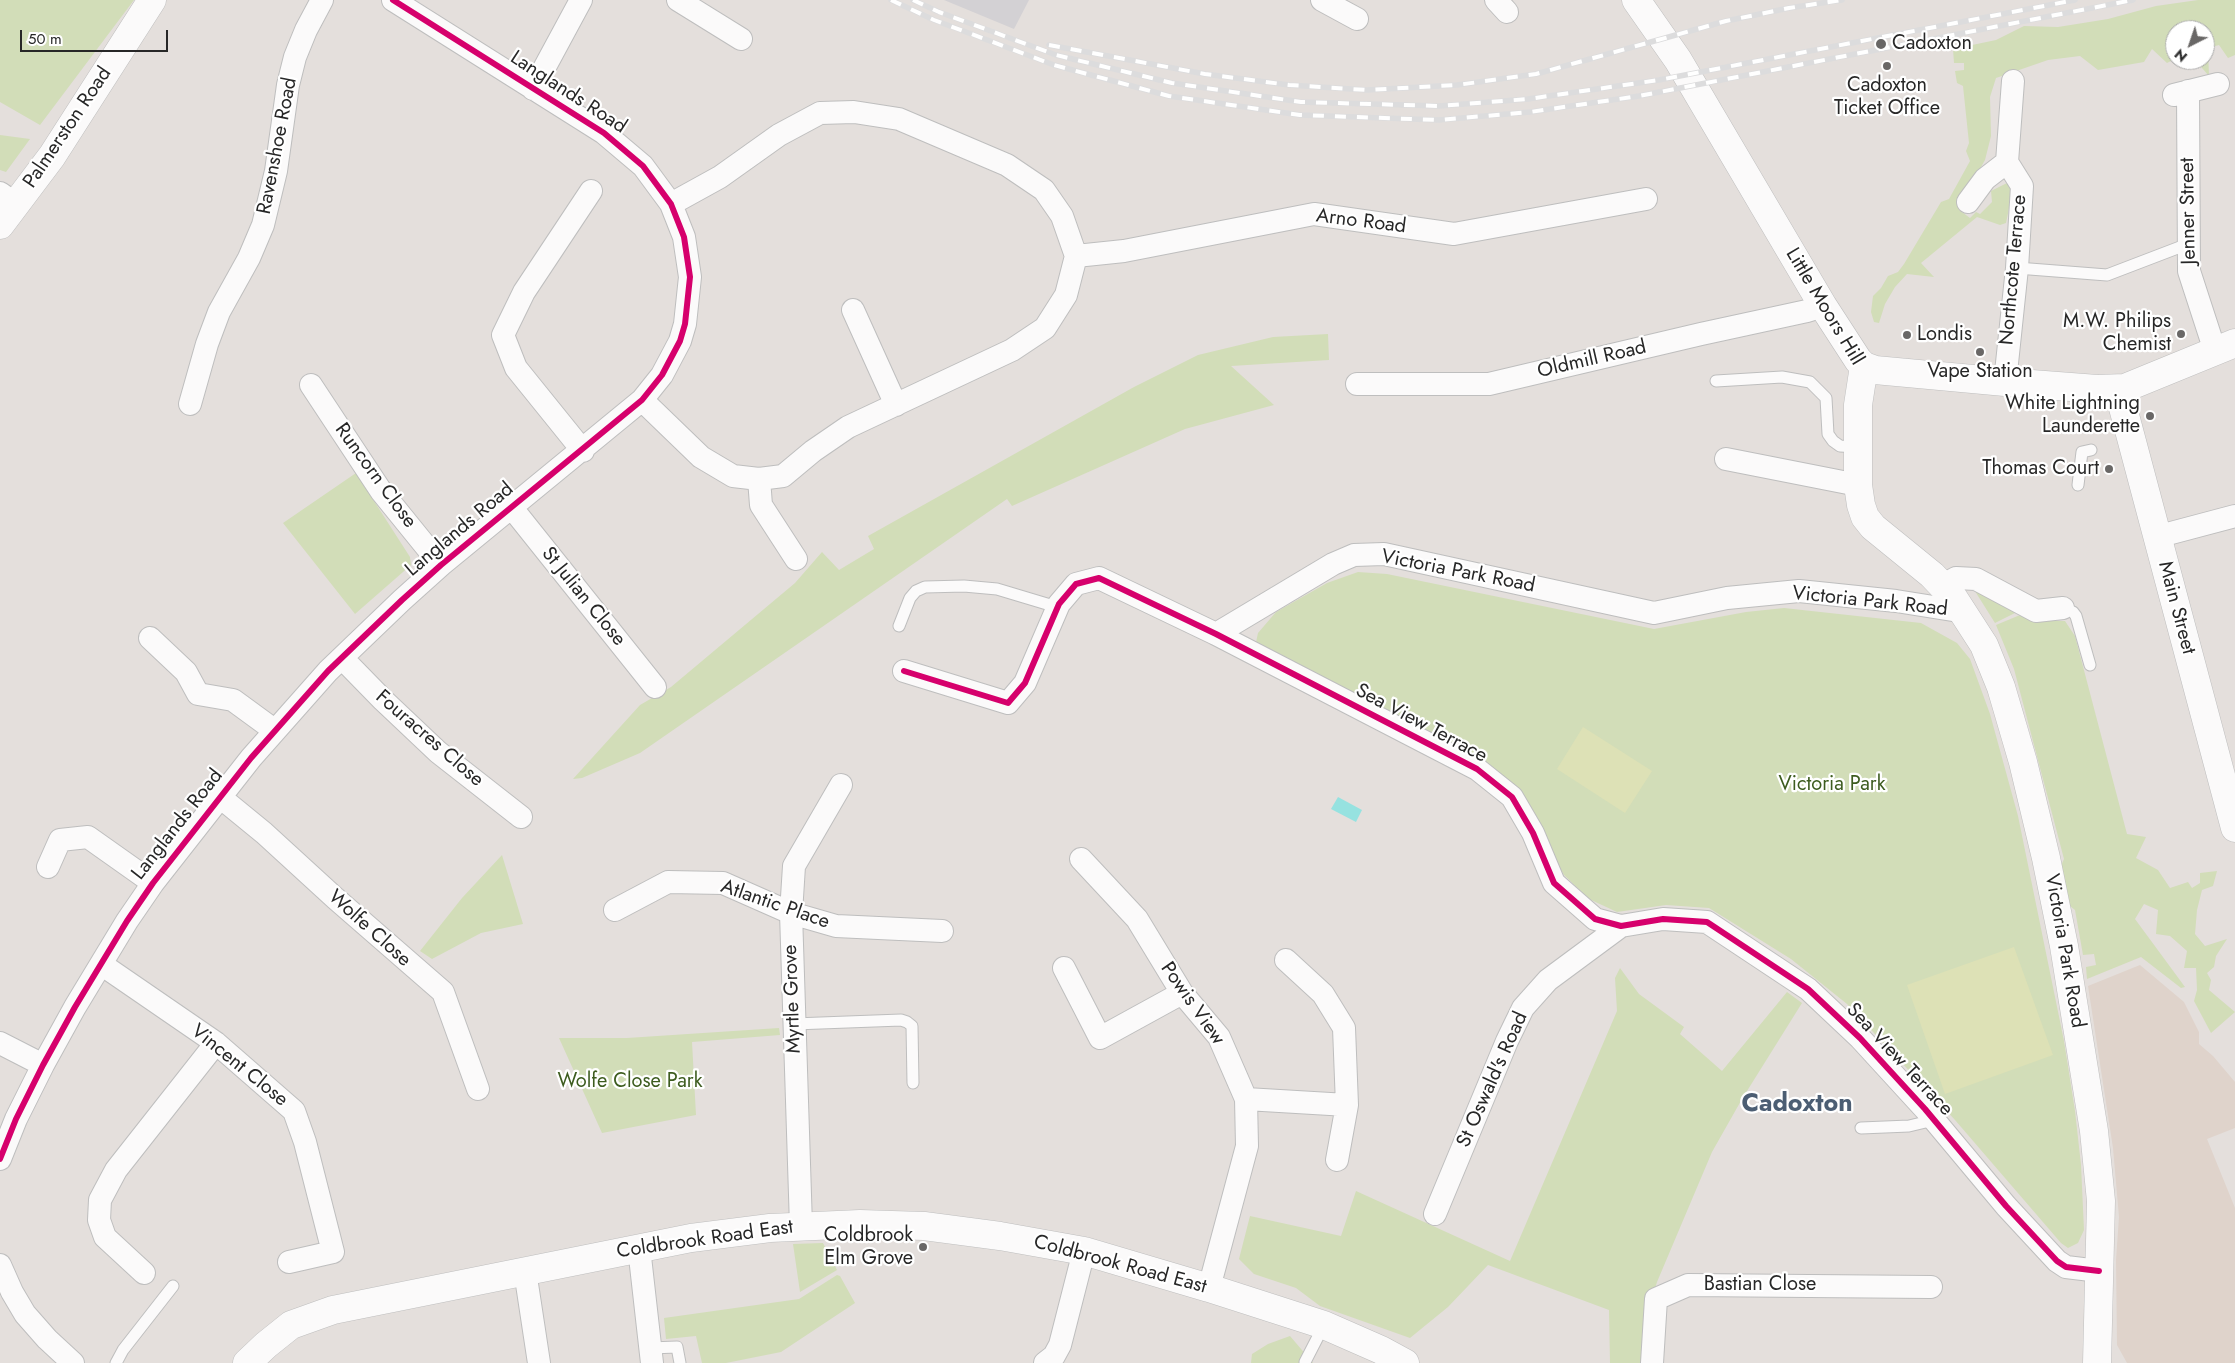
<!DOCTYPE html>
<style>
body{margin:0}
#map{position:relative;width:2235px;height:1363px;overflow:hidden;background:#e4dfdc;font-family:Jost,sans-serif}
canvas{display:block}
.north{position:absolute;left:2165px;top:20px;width:50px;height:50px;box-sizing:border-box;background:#fff;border:1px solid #a9a9a9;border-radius:50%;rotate:221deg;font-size:14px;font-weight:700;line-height:20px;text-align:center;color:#272727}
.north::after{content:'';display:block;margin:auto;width:18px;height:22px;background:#696766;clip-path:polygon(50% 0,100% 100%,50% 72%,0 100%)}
.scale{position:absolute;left:20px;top:30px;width:148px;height:22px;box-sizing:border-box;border:2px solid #272727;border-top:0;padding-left:6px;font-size:15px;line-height:18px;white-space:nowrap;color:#272727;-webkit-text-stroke:4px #fff;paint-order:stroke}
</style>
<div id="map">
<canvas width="2235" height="1363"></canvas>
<div class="north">N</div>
<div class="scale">50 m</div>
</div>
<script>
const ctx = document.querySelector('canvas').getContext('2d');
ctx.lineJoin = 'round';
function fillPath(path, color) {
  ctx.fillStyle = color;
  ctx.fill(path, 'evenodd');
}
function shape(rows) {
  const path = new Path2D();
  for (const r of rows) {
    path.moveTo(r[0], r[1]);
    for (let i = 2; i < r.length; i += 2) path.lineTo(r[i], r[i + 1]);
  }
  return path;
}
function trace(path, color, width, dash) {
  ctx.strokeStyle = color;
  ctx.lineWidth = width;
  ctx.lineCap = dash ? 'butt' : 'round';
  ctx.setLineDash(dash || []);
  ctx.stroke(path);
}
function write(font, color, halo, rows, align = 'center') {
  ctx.font = font + ' Jost,sans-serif';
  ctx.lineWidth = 4.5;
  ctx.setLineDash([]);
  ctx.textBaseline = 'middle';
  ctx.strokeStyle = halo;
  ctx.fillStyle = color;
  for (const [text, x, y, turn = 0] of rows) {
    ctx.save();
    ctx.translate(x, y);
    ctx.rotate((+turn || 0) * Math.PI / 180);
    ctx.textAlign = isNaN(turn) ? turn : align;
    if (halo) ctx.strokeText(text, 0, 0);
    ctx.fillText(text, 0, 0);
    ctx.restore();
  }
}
const industrial = shape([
 [944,0,1029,0,1014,29]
]);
const education = shape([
 [2140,965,2184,1002,2199,1032,2199,1044,2213,1056,2235,1082,2235,1128,2207,1139,2235,1208,2235,1363,2127,1363,2117,1345,2116,1260,2119,1217,2113,1148,2088,986]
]);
const green = shape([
 [0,0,134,0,40,125,0,102],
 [2198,0,2235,0,2235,55,2228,58,2219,45,2208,48,2209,76,2195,60,2205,60,2205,30,2175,30,2175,59,2167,63,2152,49,2144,62,2098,70,2080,56,2048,60,1996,78,1990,97,1991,136,1985,160,1964,197,1966,205,1962,212,1970,218,1976,212,1980,214,1992,202,1991,191,2011,181,2014,184,2006,223,2000,225,1977,217,1921,263,1934,277,1907,274,1895,287,1885,304,1879,323,1874,322,1871,312,1873,296,1881,288,1888,276,1898,272,1904,264,1941,202,1949,199,1970,161,1966,151,1969,143,1963,86,1957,83,1955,71,1964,70,1964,63,1954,63,1953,49,1996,40,2024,26,2058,27,2108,19,2156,6],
 [0,135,30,139,6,172,0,170],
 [1328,334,1329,360,1231,366,1274,405,1185,429,1012,506,1007,499,640,753,582,778,573,779,640,705,671,687,795,583,822,552,839,570,874,549,868,536,1134,387,1198,355,1273,337],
 [356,473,410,557,411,565,355,614,283,523],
 [1358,572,1387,574,1654,629,1746,612,1784,608,1921,623,1957,643,1970,659,1990,714,2018,816,2064,1041,2075,1111,2081,1165,2084,1230,2078,1243,2068,1248,2061,1243,1955,1120,1847,1004,1791,959,1709,908,1666,905,1617,912,1589,899,1564,875,1519,795,1255,647,1258,633,1276,612,1327,583],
 [1973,588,2019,611,1995,623],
 [2020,615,2036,621,2065,621,2075,636,2127,834,2146,837,2136,858,2158,870,2170,888,2188,882,2192,888,2200,883,2200,873,2217,871,2213,886,2202,890,2197,910,2195,934,2205,946,2227,939,2216,956,2214,967,2207,973,2211,980,2209,990,2235,1012,2211,1033,2194,1001,2197,990,2196,968,2184,968,2187,951,2170,936,2156,934,2158,910,2144,904,2135,919,2185,987,2181,988,2141,957,2087,979,2086,967,2096,965,2094,954,2083,955,2075,910,2062,900,2060,868,2064,859,2014,669,1996,625],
 [502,855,523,924,481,933,432,959,420,951,462,898],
 [1620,968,1639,994,1684,1027,1680,1034,1722,1071,1787,992,1802,1003,1742,1099,1712,1152,1657,1282,1645,1322,1641,1363,1610,1363,1609,1310,1488,1265,1448,1307,1410,1338,1320,1306,1296,1288,1254,1274,1239,1259,1250,1216,1341,1236,1356,1191,1510,1261,1617,1011,1615,978],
 [779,1028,780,1035,692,1042,696,1115,602,1133,559,1038,627,1038],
 [823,1243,837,1270,800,1292,793,1244],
 [837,1275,840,1276,855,1303,781,1352,726,1363,702,1363,696,1336,666,1339,664,1318,799,1299],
 [1290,1336,1313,1363,1251,1363,1252,1354,1268,1344]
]);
const pitch = shape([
 [1583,727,1652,771,1625,813,1557,769],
 [2014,947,2053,1055,1945,1094,1907,985]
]);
const water = shape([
 [1338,797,1362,810,1356,822,1331,809]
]);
const lane = shape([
 [2017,268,2107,275,2188,244],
 [1716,381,1782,377,1810,382,1826,398,1828,434,1833,441,1840,446,1858,447],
 [2078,485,2082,452,2091,450],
 [2063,608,2073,612,2076,616,2090,665],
 [899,626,910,598,916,591,925,587,964,586,997,589,1057,607],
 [794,1024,901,1020,907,1022,912,1026,913,1083],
 [1861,1128,1909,1126,1934,1120],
 [650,1348,677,1347,680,1363],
 [1305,1362,1324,1325],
 [116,1363,123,1350,173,1286]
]);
const street = shape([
 [678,0,741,39],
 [1322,0,1357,19],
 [1496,0,1507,12],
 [533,89,581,0],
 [2188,91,2189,271,2215,351],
 [2174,95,2218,84],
 [0,193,16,204],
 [1968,202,1985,179,2007,162,2013,81],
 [671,204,720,177,779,135,820,113,854,112,899,119,1007,165,1044,190,1062,216,1076,256,1066,295,1045,328,1012,350,848,427,813,451,783,476,759,479],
 [1076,256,1124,251,1314,214,1454,234,1646,199],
 [853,310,896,405],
 [2005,382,2017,268,2022,186,2007,162],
 [1357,384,1489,384,1701,334,1807,311,1823,306],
 [311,385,381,491,441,565],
 [642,400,701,457,733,476,759,479,761,505,796,559],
 [190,404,207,344,219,312,249,258,263,225,276,171,288,85,295,57,306,30,322,0],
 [583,451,516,368,503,335,524,292,591,191],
 [1726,459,1858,485],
 [512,508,655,687],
 [2156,537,2235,516],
 [1943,585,1956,578,1976,579,2036,611,2063,608],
 [1216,634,1333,564,1354,555,1384,554,1654,613,1727,598,1799,591,1896,601,1965,612],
 [150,638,186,672,198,694,233,700,274,730],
 [342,658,383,700,438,752,521,817],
 [904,671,1008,703,1025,683,1059,604,1076,584,1099,578,1216,634,1477,769,1512,797,1533,833,1554,883,1595,919,1621,926,1663,919,1707,922,1808,989,1860,1038,1925,1109,2006,1206,2057,1261,2066,1267,2099,1271],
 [220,797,264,833,335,898,443,992,478,1089],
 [1081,859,1137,919,1182,993,1219,1037,1246,1099,1247,1146,1209,1288],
 [48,867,60,840,88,837,153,883],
 [615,910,668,882,723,883,791,913,836,926,942,931],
 [1286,960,1323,994,1344,1028,1347,1105,1337,1160],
 [101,964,216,1043,294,1111,305,1142,333,1252,289,1262],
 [1064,968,1100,1038,1182,993],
 [0,1043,43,1065],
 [1246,1099,1347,1105],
 [0,1159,16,1119,43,1065,75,1007,127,921,153,883,251,758,328,671,402,600,441,565,642,400,662,375,680,341,685,324,690,277,684,237,671,204,643,166,604,133,393,0],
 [1435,1214,1507,1041,1523,1008,1548,980,1621,926],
 [801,1226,791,913,794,866,841,785],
 [639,1248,652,1363],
 [0,1265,12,1292,25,1314,47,1339,73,1363],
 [525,1271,539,1363],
 [144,1273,105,1237,99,1220,100,1200,116,1170,216,1043],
 [1045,1363,1054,1356,1060,1345,1084,1251],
 [1652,1363,1656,1299,1688,1285,1931,1287]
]);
const secondary = shape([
 [1636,0,1678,60,1823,306,1858,360,1864,366,1858,405,1858,485,1861,505,1865,517,1873,527,1932,575,1953,597,1984,645,2001,687,2023,762,2046,858,2064,946,2094,1131,2101,1201,2097,1363],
 [0,225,52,156,152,0],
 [1864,366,1875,370,2005,382,2097,389,2125,388,2235,343],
 [2118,389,2235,828],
 [247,1363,266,1345,291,1325,333,1310,691,1238,770,1228,860,1224,924,1226,1000,1236,1084,1251,1209,1288,1324,1325,1381,1350,1405,1363]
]);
const rail = shape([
 [891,0,934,20,1054,65,1169,96,1300,115,1439,120,1530,112,1639,96,2133,0],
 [913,0,939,12,1056,55,1172,83,1301,102,1439,106,1528,99,1659,80,2075,0],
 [1049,45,1205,74,1289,85,1367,90,1457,85,1536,74,1726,21,1789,8,1842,0]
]);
const cycleway = shape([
 [904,671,1008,703,1025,683,1059,604,1076,584,1099,578,1216,634,1477,769,1512,797,1533,833,1554,883,1595,919,1621,926,1663,919,1707,922,1808,989,1860,1038,1925,1109,2006,1206,2057,1261,2066,1267,2099,1271],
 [0,1159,16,1119,43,1065,75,1007,127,921,153,883,251,758,328,671,402,600,441,565,642,400,662,375,680,341,685,324,690,277,684,237,671,204,643,166,604,133,393,0]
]);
const markers = [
 [1881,44,6,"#696766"],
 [1887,66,5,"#696766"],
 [2181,334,5,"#696766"],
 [1907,335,5,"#696766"],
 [1980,352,5,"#696766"],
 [2150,416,5,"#696766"],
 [2109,469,5,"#696766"],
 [923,1247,5,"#696766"]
];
const poiNames = [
 ["Cadoxton",1892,44,"left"],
 ["Cadoxton",1887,86,"center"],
 ["Ticket Office",1887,109,"center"],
 ["M.W. Philips",2171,322],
 ["Chemist",2171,345],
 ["Londis",1917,335,"left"],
 ["Vape Station",1980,372,"center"],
 ["White Lightning",2140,404],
 ["Launderette",2140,427],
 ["Thomas Court",2099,469],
 ["Coldbrook",913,1236],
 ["Elm Grove",913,1259]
];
const streetNames = [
 ["Langlands Road",568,93,33],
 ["Palmerston Road",68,128,-56],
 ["Ravenshoe Road",278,146,-79],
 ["Jenner Street",2189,211,-91],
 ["Arno Road",1361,222,7],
 ["Northcote Terrace",2014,270,-85],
 ["Little Moors Hill",1824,307,59],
 ["Oldmill Road",1592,360,-13],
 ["Runcorn Close",375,476,54],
 ["Langlands Road",460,530,-40],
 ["Victoria Park Road",1458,572,11],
 ["St Julian Close",583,597,51],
 ["Victoria Park Road",1870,602,6],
 ["Main Street",2176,608,75],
 ["Sea View Terrace",1421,724,28],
 ["Fouracres Close",429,739,41],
 ["Langlands Road",178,825,-52],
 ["Atlantic Place",775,905,19],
 ["Wolfe Close",369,929,42],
 ["Victoria Park Road",2064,951,80],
 ["Myrtle Grove",793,999,-92],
 ["Powis View",1192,1004,55],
 ["Sea View Terrace",1899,1060,47],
 ["Vincent Close",239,1066,39],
 ["St Oswald's Road",1493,1080,-66],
 ["Coldbrook Road East",705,1240,-8],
 ["Coldbrook Road East",1120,1265,15],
 ["Bastian Close",1760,1285]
];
const parkNames = [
 ["Victoria Park",1832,785],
 ["Wolfe Close Park",630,1082]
];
const districtNames = [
 ["Cadoxton",1797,1105]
];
fillPath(industrial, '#d3d1d4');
fillPath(education, '#dfd3cb');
fillPath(green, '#d2ddb8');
fillPath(pitch, '#dde1b6');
fillPath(water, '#96e2e0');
trace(lane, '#bebebe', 13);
trace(street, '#bebebe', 24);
trace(secondary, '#bebebe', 29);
trace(lane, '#fbfafa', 11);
trace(street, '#fbfafa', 22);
trace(secondary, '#fbfafa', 28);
trace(rail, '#dcdcdd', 5.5);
trace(rail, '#fff', 4, [11]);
trace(cycleway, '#d6006c', 6);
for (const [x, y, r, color] of markers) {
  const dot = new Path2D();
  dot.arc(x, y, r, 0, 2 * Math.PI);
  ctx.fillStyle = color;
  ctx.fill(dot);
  trace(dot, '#fff', 2);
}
write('20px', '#272727', '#fff', poiNames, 'right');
write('20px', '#272727', '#fff', streetNames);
write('20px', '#3d5c1f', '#fff', parkNames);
write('bold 25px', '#4c5e73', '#fff', districtNames);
</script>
